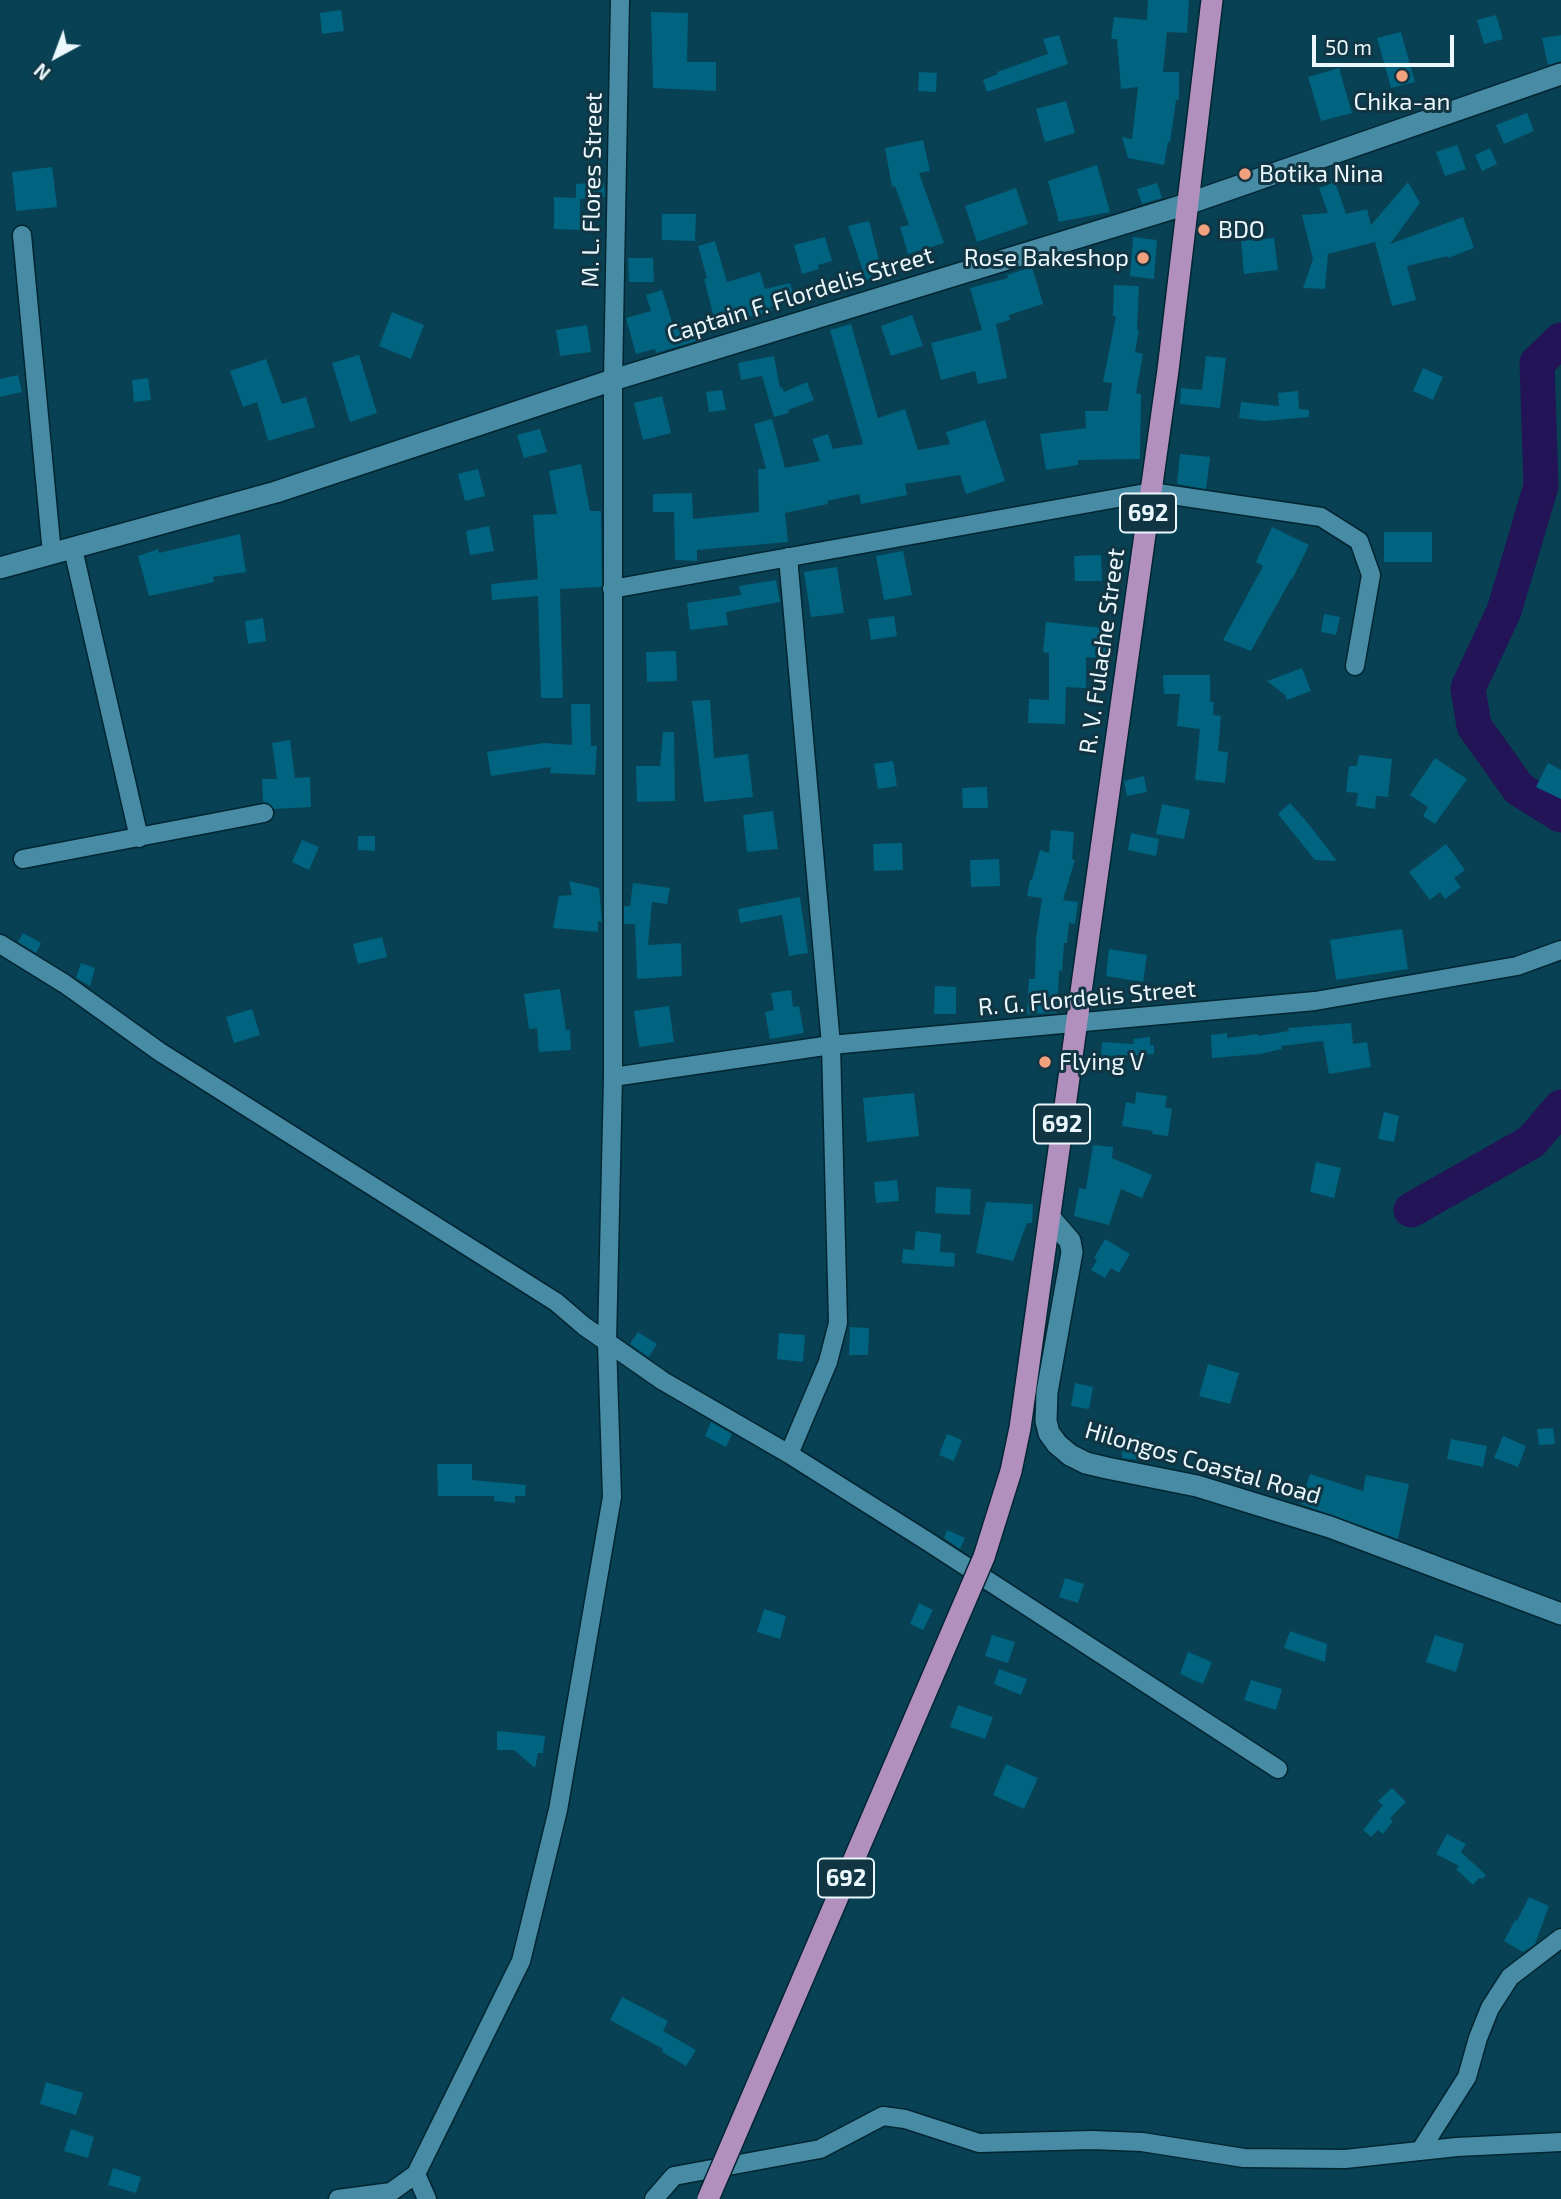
<!DOCTYPE html>
<style>
body{margin:0}
#map{position:relative;width:1561px;height:2199px;overflow:hidden;background:#084153;font-family:"Exo 2",sans-serif}
canvas{display:block}
.north{position:absolute;left:21px;top:21px;width:70px;height:70px;-webkit-text-stroke:5px #113542;paint-order:stroke;rotate:221deg;font-size:19px;font-weight:700;line-height:28px;text-align:center;color:#eaf7fd}
.north::after{content:'';display:block;margin:auto;width:24px;height:32px;background:#eaf7fd;clip-path:polygon(50% 0,100% 100%,50% 72%,0 100%)}
.scale{position:absolute;left:1312px;top:35px;width:142px;height:32px;box-sizing:border-box;border:4px solid #eaf7fd;border-top:0;padding-left:9px;font-size:21px;line-height:24px;white-space:nowrap;color:#eaf7fd;-webkit-text-stroke:5px #113542;paint-order:stroke}
</style>
<div id="map">
<canvas width="1561" height="2199"></canvas>
<div class="north">N</div>
<div class="scale">50 m</div>
</div>
<script>
const ctx = document.querySelector('canvas').getContext('2d');
ctx.lineJoin = 'round';
function shape(rows) {
  const path = new Path2D();
  for (const r of rows) {
    path.moveTo(r[0], r[1]);
    for (let i = 2; i < r.length; i += 2) path.lineTo(r[i], r[i + 1]);
  }
  return path;
}
function trace(path, color, width, dash) {
  ctx.strokeStyle = color;
  ctx.lineWidth = width;
  ctx.lineCap = dash ? 'butt' : 'round';
  ctx.setLineDash(dash || []);
  ctx.stroke(path);
}
function fillPath(path, color) {
  ctx.fillStyle = color;
  ctx.fill(path, 'evenodd');
}
function write(font, color, halo, rows, align = 'center') {
  ctx.font = font + ' "Exo 2",sans-serif';
  ctx.lineWidth = 6;
  ctx.setLineDash([]);
  ctx.textBaseline = 'middle';
  ctx.strokeStyle = halo;
  ctx.fillStyle = color;
  for (const [text, x, y, turn = 0] of rows) {
    ctx.save();
    ctx.translate(x, y);
    ctx.rotate((+turn || 0) * Math.PI / 180);
    ctx.textAlign = isNaN(turn) ? turn : align;
    if (halo) ctx.strokeText(text, 0, 0);
    ctx.fillText(text, 0, 0);
    ctx.restore();
  }
}
const river = shape([
 [1561,340,1537,363,1541,486,1504,611,1468,688,1474,726,1519,789,1561,815],
 [1411,1210,1531,1142,1561,1107]
]);
const building = shape([
 [1148,0,1189,0,1187,33,1167,32,1163,72,1179,72,1179,100,1176,100,1170,142,1168,142,1164,165,1128,158,1122,137,1132,139,1138,87,1121,89,1117,39,1111,39,1114,17,1147,20],
 [341,10,344,31,322,34,320,13],
 [651,12,688,13,687,62,716,62,716,91,653,88],
 [1496,15,1503,39,1484,44,1477,20],
 [1401,32,1415,82,1391,88,1377,38],
 [1059,35,1068,64,987,92,983,80,998,74,997,72,1048,54,1043,39],
 [1561,35,1561,61,1548,65,1542,38],
 [1339,68,1352,113,1321,121,1308,77],
 [919,72,937,73,936,92,918,91],
 [1066,101,1075,133,1045,142,1036,109],
 [1527,113,1534,131,1504,144,1496,125],
 [923,140,930,171,919,173,944,243,908,254,900,227,909,225,895,186,892,187,885,148],
 [1457,145,1466,169,1445,176,1436,152],
 [1490,148,1497,164,1482,171,1475,155],
 [1097,165,1110,212,1059,222,1048,181],
 [52,167,57,207,16,211,12,172],
 [604,182,605,197,580,199,580,230,554,229,554,197,576,198,576,184],
 [1335,182,1346,214,1367,209,1371,225,1408,182,1420,203,1390,244,1463,217,1474,248,1448,258,1447,256,1407,266,1416,300,1392,306,1375,242,1328,254,1325,289,1303,288,1313,259,1302,215,1328,213,1319,188],
 [1157,183,1162,198,1142,204,1137,189],
 [1016,188,1028,224,977,242,965,206],
 [662,214,696,214,695,241,662,240],
 [869,221,883,275,866,280,848,226],
 [825,237,832,261,818,265,819,269,802,274,794,245],
 [1133,237,1157,240,1154,279,1130,276],
 [1274,238,1278,270,1244,274,1241,241],
 [715,241,727,282,760,272,765,289,790,283,795,300,770,307,772,311,716,325,704,279,707,278,698,246],
 [628,258,653,258,654,282,629,282],
 [1032,267,1043,304,1009,315,1010,320,996,324,1007,378,978,384,975,371,941,380,931,343,982,330,970,288,1008,278,1007,275],
 [1114,285,1139,286,1137,330,1139,330,1135,352,1143,354,1136,393,1141,394,1140,459,1078,460,1078,465,1046,470,1040,434,1086,428,1085,411,1108,411,1112,383,1103,382,1116,316,1113,316],
 [662,290,673,325,681,323,682,326,692,324,696,341,656,353,655,349,636,354,626,318,651,311,646,295],
 [392,312,424,325,411,359,379,346],
 [912,315,923,346,891,356,881,326],
 [851,324,878,418,905,409,918,450,950,444,946,432,985,420,1005,481,966,494,960,475,905,484,907,495,861,504,859,494,827,501,828,504,785,513,788,542,697,550,697,561,675,560,674,512,653,512,653,494,692,493,693,519,759,512,758,469,766,469,754,424,772,419,785,468,820,461,812,439,828,434,833,449,863,444,830,330],
 [587,325,591,352,560,356,556,330],
 [359,355,377,413,350,422,332,363],
 [774,356,780,388,782,387,784,392,807,382,814,400,788,410,789,413,774,417,762,376,741,380,738,363],
 [1206,356,1226,358,1220,408,1180,404,1181,388,1202,390],
 [266,359,282,404,306,397,315,427,268,441,257,402,243,407,230,371],
 [1423,368,1443,377,1433,400,1413,391],
 [18,375,22,392,0,397,0,379],
 [148,378,151,400,134,402,132,380],
 [722,390,726,410,709,412,706,392],
 [1298,391,1299,409,1309,410,1309,417,1264,421,1239,418,1241,402,1279,406,1278,393],
 [662,396,671,433,643,440,634,403],
 [540,429,547,452,524,458,517,435],
 [1180,454,1210,457,1206,489,1177,484],
 [581,464,590,511,601,511,602,585,601,587,560,589,563,698,541,698,538,596,492,600,491,584,538,579,533,515,557,514,549,471],
 [478,469,485,496,465,501,458,474],
 [489,526,494,551,470,555,466,531],
 [1272,527,1309,545,1292,580,1291,579,1251,651,1223,640,1263,566,1256,562],
 [1384,532,1432,532,1432,562,1384,562],
 [240,534,246,572,213,577,214,582,149,596,138,556,158,549,159,553],
 [903,551,912,595,884,600,876,556],
 [1101,555,1102,581,1075,581,1074,556],
 [837,567,844,613,811,617,804,572],
 [776,580,780,602,726,612,728,625,690,630,687,603,741,595,739,586],
 [1324,614,1340,617,1336,635,1321,632],
 [894,616,897,636,871,640,868,619],
 [263,618,266,641,248,644,245,621],
 [1046,622,1112,629,1109,659,1086,657,1086,688,1066,687,1065,724,1028,723,1029,699,1049,700,1049,653,1043,652],
 [676,651,677,681,647,682,646,652],
 [1302,668,1311,691,1287,700,1285,695,1267,681],
 [1163,675,1210,675,1210,702,1214,702,1213,715,1221,716,1218,751,1228,752,1225,783,1195,780,1200,729,1177,726,1180,694,1164,694],
 [710,700,714,758,748,754,753,797,704,802,692,701],
 [571,704,590,704,591,746,597,746,595,775,550,773,551,767,491,776,487,752,544,743,572,745],
 [663,732,674,732,675,801,637,802,636,766,660,766],
 [290,740,295,778,310,777,311,807,274,809,268,803,263,802,262,779,277,779,272,743],
 [1359,755,1392,759,1388,797,1376,796,1375,809,1356,806,1358,793,1346,792,1349,766,1357,766],
 [1435,758,1467,779,1435,824,1423,816,1428,807,1410,795],
 [893,761,897,786,878,789,874,764],
 [1548,763,1561,770,1561,799,1536,787],
 [1144,776,1147,792,1127,796,1124,781],
 [987,787,988,808,963,808,962,788],
 [1290,803,1307,822,1337,861,1315,860,1278,814],
 [1162,804,1190,810,1184,839,1156,834],
 [773,811,778,849,747,852,743,815],
 [1051,830,1074,832,1072,859,1075,860,1063,900,1078,902,1075,924,1069,923,1067,943,1064,943,1062,971,1059,970,1057,1013,1027,1014,1029,979,1035,979,1036,939,1042,898,1027,896,1030,880,1032,880,1040,850,1049,853],
 [1131,833,1159,839,1156,856,1128,850],
 [358,836,375,836,375,851,358,850],
 [302,840,319,847,309,870,292,862],
 [902,843,903,870,874,871,873,844],
 [1446,844,1465,870,1454,878,1461,887,1445,899,1440,892,1430,900,1409,872],
 [999,859,1000,886,971,887,970,860],
 [569,881,599,888,602,922,598,921,598,932,553,928,559,896,572,895],
 [633,883,670,888,667,904,652,902,648,945,681,943,682,976,637,979,635,924,624,924,624,906,630,906],
 [800,897,808,953,789,956,782,915,740,923,738,909],
 [1402,929,1408,969,1336,980,1330,940],
 [23,933,41,943,36,953,18,942],
 [382,937,387,957,358,964,353,944],
 [1109,949,1147,955,1143,982,1106,976],
 [81,963,95,968,90,986,76,978],
 [935,986,956,987,956,1014,934,1014],
 [560,989,566,1030,570,1030,571,1050,539,1052,537,1028,529,1029,524,994],
 [791,990,793,1007,799,1006,804,1033,770,1039,765,1012,774,1010,771,993],
 [669,1006,674,1042,639,1047,634,1011],
 [252,1009,260,1035,234,1043,226,1017],
 [1351,1023,1353,1044,1367,1042,1371,1067,1329,1074,1323,1041,1281,1046,1282,1049,1261,1054,1212,1058,1211,1035,1227,1033,1227,1038,1258,1034,1258,1036,1289,1031,1288,1028],
 [1150,1037,1150,1045,1154,1045,1154,1054,1101,1057,1102,1042,1134,1044,1133,1039],
 [1136,1092,1167,1096,1165,1107,1172,1109,1168,1136,1152,1134,1153,1131,1122,1126,1126,1102,1135,1104],
 [914,1093,919,1136,867,1142,863,1098],
 [1384,1112,1399,1116,1394,1142,1378,1139],
 [1093,1145,1113,1147,1112,1158,1152,1175,1142,1198,1121,1189,1109,1225,1074,1216,1079,1188,1086,1189],
 [1316,1162,1341,1168,1334,1198,1310,1192],
 [897,1180,899,1201,876,1203,874,1182],
 [936,1187,971,1189,970,1215,935,1213],
 [986,1202,1033,1204,1032,1223,1027,1223,1013,1261,976,1253],
 [916,1231,941,1234,940,1252,955,1253,954,1267,902,1263,903,1249,914,1250],
 [1105,1239,1130,1254,1119,1273,1111,1268,1105,1278,1091,1270,1097,1260,1094,1258],
 [850,1327,869,1328,868,1355,849,1355],
 [638,1332,657,1344,649,1357,630,1344],
 [779,1333,805,1335,803,1362,777,1359],
 [1208,1364,1239,1373,1230,1404,1199,1396],
 [1075,1383,1093,1387,1089,1409,1071,1406],
 [711,1422,732,1434,726,1447,705,1436],
 [1553,1428,1555,1444,1539,1445,1537,1429],
 [947,1434,962,1440,954,1461,939,1455],
 [1123,1436,1140,1436,1139,1460,1122,1458],
 [1503,1436,1526,1446,1518,1467,1494,1458],
 [1451,1439,1487,1446,1483,1467,1447,1459],
 [437,1464,472,1464,472,1480,526,1485,525,1496,515,1496,515,1503,494,1501,494,1496,438,1496],
 [1310,1474,1363,1491,1366,1475,1409,1484,1398,1539,1301,1504],
 [947,1530,965,1538,960,1549,944,1538],
 [1065,1578,1084,1584,1078,1603,1059,1597],
 [919,1603,933,1610,923,1630,910,1624],
 [764,1609,786,1616,780,1639,757,1632],
 [1290,1631,1327,1644,1325,1662,1284,1648],
 [992,1635,1015,1642,1008,1663,985,1656],
 [1435,1635,1464,1644,1456,1672,1426,1662],
 [1188,1652,1212,1662,1203,1684,1180,1674],
 [999,1669,1027,1679,1021,1695,994,1684],
 [1251,1680,1282,1689,1276,1710,1244,1700],
 [958,1705,993,1717,985,1739,950,1727],
 [497,1731,545,1736,543,1753,538,1753,535,1768,514,1750,497,1750],
 [1006,1764,1038,1778,1024,1809,993,1795],
 [1392,1788,1406,1802,1390,1818,1393,1821,1383,1834,1378,1830,1371,1837,1363,1830,1383,1805,1378,1801],
 [1447,1834,1466,1844,1461,1852,1486,1875,1483,1879,1479,1878,1473,1885,1456,1869,1459,1866,1436,1854],
 [1529,1897,1549,1906,1535,1944,1523,1952,1504,1941,1515,1920,1517,1921],
 [622,1997,668,2021,663,2031,696,2050,686,2066,662,2052,663,2049,610,2020],
 [46,2082,83,2093,76,2115,40,2104],
 [71,2129,94,2137,88,2158,64,2151],
 [113,2168,141,2177,136,2193,108,2185]
]);
const street = shape([
 [22,235,52,554],
 [73,549,139,838],
 [788,557,831,1045,838,1323,828,1362,789,1454],
 [612,589,1151,492,1321,517,1359,541,1371,575,1355,666],
 [23,859,264,813],
 [0,944,65,984,160,1052,556,1302,584,1326,663,1381,789,1454,927,1541,1278,1769],
 [613,1077,831,1045,1315,1001,1517,966,1561,950],
 [1420,2151,1467,2077,1478,2038,1490,2008,1510,1977,1561,1938],
 [416,2174,427,2199],
 [338,2199,391,2192,416,2174,521,1961,558,1810,612,1497,607,1342,613,1077,613,380,620,0],
 [654,2199,674,2176,820,2149,883,2116,905,2119,979,2143,1092,2140,1142,2142,1244,2158,1345,2159,1457,2147,1561,2142]
]);
const secondary = shape([
 [0,568,276,492,613,380,1187,204,1561,74],
 [1050,1218,1070,1241,1072,1252,1047,1392,1046,1421,1049,1433,1057,1444,1070,1455,1086,1463,1107,1468,1197,1486,1330,1527,1561,1614]
]);
const primary = shape([
 [984,1557,1011,1471,1020,1428,1168,370,1212,0]
]);
const primaryBridge = shape([
 [708,2199,984,1557]
]);
const markers = [
 [1402,76,7,"#f1a17d"],
 [1245,174,7,"#f1a17d"],
 [1204,230,7,"#f1a17d"],
 [1143,258,7,"#f1a17d"],
 [1045,1062,7,"#f1a17d"]
];
const shields = [
 [1148,513,56],
 [1062,1124,56],
 [846,1878,56]
];
const shieldNames = [
 ["692",1148,513],
 ["692",1062,1124],
 ["692",846,1878]
];
const poiNames = [
 ["Chika-an",1402,102,"center"],
 ["Botika Nina",1259,174],
 ["BDO",1218,230],
 ["Rose Bakeshop",1129,258,"right"],
 ["Flying V",1059,1062]
];
const streetNames = [
 ["M. L. Flores Street",592,190,-89],
 ["Captain F. Flordelis Street",800,295,-17],
 ["R. V. Fulache Street",1102,651,-82],
 ["R. G. Flordelis Street",1087,998,-5],
 ["Hilongos Coastal Road",1203,1463,16]
];
trace(river, '#221456', 35);
fillPath(building, '#00637f');
trace(street, '#012632', 21);
trace(secondary, '#012632', 24);
trace(primary, '#012632', 24);
trace(street, '#488ba4', 18);
trace(secondary, '#488ba4', 21);
trace(primary, '#b290bd', 21);
trace(primaryBridge, '#012632', 24, []);
trace(primaryBridge, '#b290bd', 21);
for (const [x, y, r, color] of markers) {
  const dot = new Path2D();
  dot.arc(x, y, r, 0, 2 * Math.PI);
  ctx.fillStyle = color;
  ctx.fill(dot);
  trace(dot, '#113542', 2.5);
}
for (const [x, y, w] of shields) {
  const box = new Path2D();
  box.roundRect(x - w / 2, y - 19.5, w, 39, 5);
  ctx.fillStyle = '#113542';
  ctx.fill(box);
  trace(box, '#eaf7fd', 2);
}
write('bold 23px', '#eaf7fd', null, shieldNames);
write('24px', '#eaf7fd', '#113542', poiNames, 'left');
write('24px', '#eaf7fd', '#113542', streetNames);
</script>
